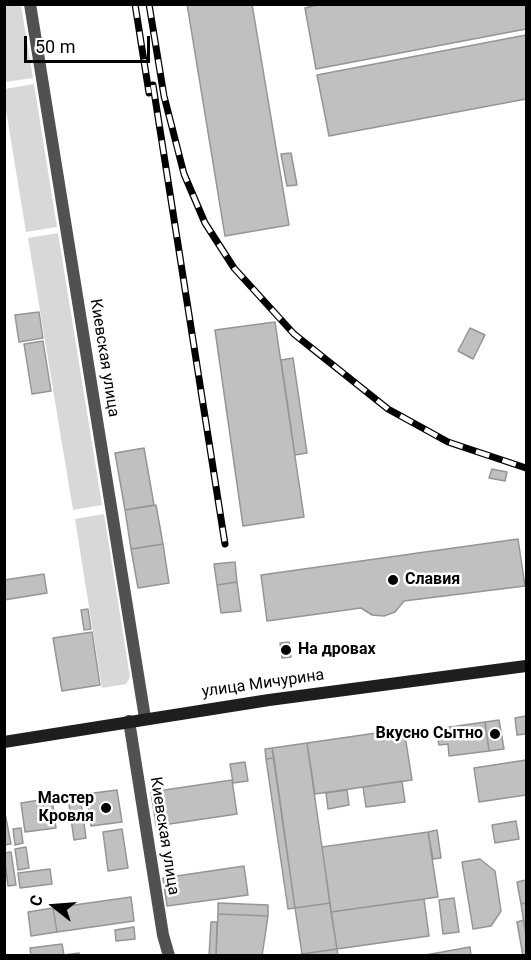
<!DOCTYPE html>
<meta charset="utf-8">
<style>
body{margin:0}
#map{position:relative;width:531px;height:960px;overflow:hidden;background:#fff;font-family:Roboto,sans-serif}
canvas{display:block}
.frame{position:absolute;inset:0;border:6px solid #000;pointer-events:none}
.north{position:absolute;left:24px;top:876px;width:60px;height:60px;-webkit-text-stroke:4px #fff;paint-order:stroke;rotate:287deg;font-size:16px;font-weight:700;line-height:24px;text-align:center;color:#000}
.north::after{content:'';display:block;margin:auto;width:21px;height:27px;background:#000;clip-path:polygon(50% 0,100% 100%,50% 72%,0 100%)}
.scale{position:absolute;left:24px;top:36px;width:126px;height:27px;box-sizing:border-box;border:3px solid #000;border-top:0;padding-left:8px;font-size:18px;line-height:21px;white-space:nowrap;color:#000;-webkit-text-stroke:4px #fff;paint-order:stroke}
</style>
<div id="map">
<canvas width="531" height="960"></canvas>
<div class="frame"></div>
<div class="north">С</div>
<div class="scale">50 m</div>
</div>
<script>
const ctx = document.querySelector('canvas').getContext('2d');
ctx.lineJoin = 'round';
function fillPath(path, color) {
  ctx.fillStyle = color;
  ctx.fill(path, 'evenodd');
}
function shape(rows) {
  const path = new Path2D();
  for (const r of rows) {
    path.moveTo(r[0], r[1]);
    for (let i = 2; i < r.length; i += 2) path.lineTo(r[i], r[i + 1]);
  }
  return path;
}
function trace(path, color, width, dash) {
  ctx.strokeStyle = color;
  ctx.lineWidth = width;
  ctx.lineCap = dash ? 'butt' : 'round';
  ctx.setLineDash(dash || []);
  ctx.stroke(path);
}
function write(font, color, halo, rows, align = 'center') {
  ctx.font = font + ' Roboto,sans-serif';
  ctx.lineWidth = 5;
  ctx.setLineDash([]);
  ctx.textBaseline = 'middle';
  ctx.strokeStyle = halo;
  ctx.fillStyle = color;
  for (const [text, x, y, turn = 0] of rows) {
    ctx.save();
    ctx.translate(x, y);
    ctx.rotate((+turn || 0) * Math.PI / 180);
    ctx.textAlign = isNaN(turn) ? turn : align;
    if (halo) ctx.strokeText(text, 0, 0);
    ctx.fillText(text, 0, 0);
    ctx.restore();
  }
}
const green = shape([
 [4,5,21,5,33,78,5,82],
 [34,84,57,227,26,232,5,104,5,89],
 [58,233,102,505,73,510,28,238],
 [104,514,130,677,126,684,102,688,75,519]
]);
const building = shape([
 [187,4,252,4,289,225,225,236,187,4],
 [321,4,526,4,526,29,316,69,305,8,321,4],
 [526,35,526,99,329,136,317,75,526,35],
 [291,153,297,185,287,186,281,154,291,153],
 [39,312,43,338,19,342,15,315,39,312],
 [275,322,304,517,243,526,215,330,275,322],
 [470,328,485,335,473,359,458,351,470,328],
 [43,341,51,391,32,394,24,344,43,341],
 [293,358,307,453,295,455,281,360,293,358],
 [144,448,154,505,125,510,115,453,144,448],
 [492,469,507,472,505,481,489,478,492,469],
 [156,505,163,544,131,549,125,510,156,505],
 [518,539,525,586,404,601,395,612,384,616,372,615,361,608,267,621,261,575,518,539],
 [163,544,169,583,138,588,131,549,163,544],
 [235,562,237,582,217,585,214,564,235,562],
 [44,574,47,593,4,600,4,580,44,574],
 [237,582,241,611,221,613,217,585,237,582],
 [88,609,91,629,84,630,81,610,88,609],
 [92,632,100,685,62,691,53,638,92,632],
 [289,642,291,657,282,658,280,643,289,642],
 [526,716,526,734,517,735,515,718,526,716],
 [499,720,504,749,489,751,485,722,499,720],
 [485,722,489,751,449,756,448,744,439,745,436,729,485,722],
 [404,729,412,780,315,794,307,743,404,729],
 [307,743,330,903,295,908,272,748,307,743],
 [272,748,274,758,266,759,265,749,272,748],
 [274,758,295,908,288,909,266,759,274,758],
 [526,760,526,795,479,802,474,768,526,760],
 [245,762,248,781,233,783,230,764,245,762],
 [232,780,237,814,156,826,151,792,232,780],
 [402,781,405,802,366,807,363,787,402,781],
 [117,790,122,822,91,826,86,794,117,790],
 [347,790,349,805,328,809,326,793,347,790],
 [52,798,56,828,25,832,21,803,52,798],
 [81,802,86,838,74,840,69,804,81,802],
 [4,808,11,844,4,845,4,808],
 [516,821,519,839,495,843,492,825,516,821],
 [21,828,23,843,15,845,13,829,21,828],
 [122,829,128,868,108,871,103,832,122,829],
 [437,830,441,858,433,859,428,832,437,830],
 [428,832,438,897,331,912,322,847,428,832],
 [26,847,29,868,18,870,15,849,26,847],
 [11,852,16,885,8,886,4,853,11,852],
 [480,859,495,871,501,911,491,926,473,929,462,862,480,859],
 [244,866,248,895,167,906,163,878,244,866],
 [50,869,52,884,20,888,18,873,50,869],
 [526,880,526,903,521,904,517,882,526,880],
 [131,897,134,921,57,932,53,908,131,897],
 [454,898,459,932,443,934,439,900,454,898],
 [424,899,429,936,337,949,331,912,424,899],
 [218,903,268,905,268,916,218,914,218,903],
 [330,903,337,949,302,954,295,908,330,903],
 [526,903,526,936,521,904,526,903],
 [53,908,57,932,31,936,28,912,53,908],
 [218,914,268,916,262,956,216,956,218,914],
 [524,920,526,936,526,956,523,956,517,922,524,920],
 [211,922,217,922,216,956,209,956,211,922],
 [134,927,135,939,116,941,115,930,134,927],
 [62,944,64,955,79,953,80,956,31,956,30,948,62,944],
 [470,947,471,956,420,956,470,947],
 [337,949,338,956,295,956,302,954,337,949]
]);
const street = shape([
 [30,4,145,718],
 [129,721,163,935,169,956]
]);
const secondary = shape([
 [4,742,269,700,526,666]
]);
const rail = shape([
 [135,4,149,93],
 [149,4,164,96,184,174,205,223,234,268,294,334,388,409,448,442,526,468],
 [153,85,225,544]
]);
const markers = [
 [393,580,6,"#000"],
 [286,650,6,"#000"],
 [495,734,6,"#000"],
 [106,808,6,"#000"]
];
const streetNames = [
 ["Киевская улица",104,358,81],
 ["улица Мичурина",263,684,-8],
 ["Киевская улица",164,836,81]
];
const poiNames = [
 ["Славия",405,580],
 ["На дровах",298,650],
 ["Вкусно Сытно",483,734,"right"],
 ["Мастер",94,799,"right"],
 ["Кровля",94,817,"right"]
];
fillPath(green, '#d8d8d8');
fillPath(building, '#c0c0c0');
trace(building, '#959595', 1.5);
trace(street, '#515151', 12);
trace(secondary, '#1e1e1e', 12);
trace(rail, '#000', 7);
trace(rail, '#fff', 4.5, [14]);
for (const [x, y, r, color] of markers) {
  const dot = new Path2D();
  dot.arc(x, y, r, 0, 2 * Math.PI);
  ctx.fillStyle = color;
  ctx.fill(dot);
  trace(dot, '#fff', 2);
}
write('16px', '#000', '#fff', streetNames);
write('bold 16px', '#000', '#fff', poiNames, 'left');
</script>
